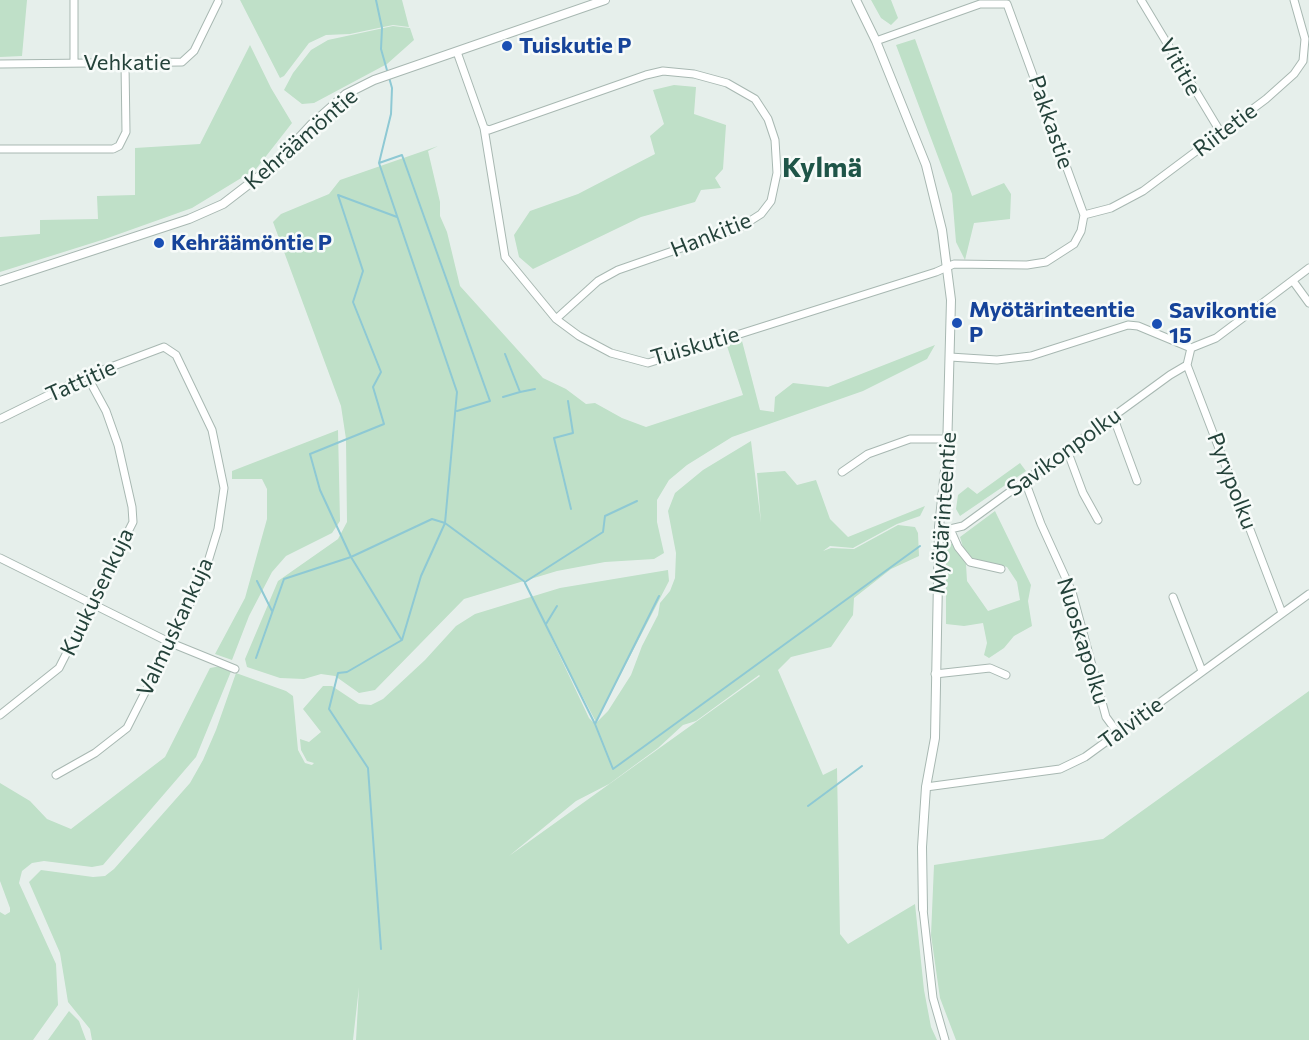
<!DOCTYPE html>
<meta charset="utf-8">
<style>
body{margin:0}
canvas{display:block;background:#e6efeb}
</style>
<canvas width="1309" height="1040"></canvas>
<script>
const ctx = document.querySelector('canvas').getContext('2d');
ctx.lineJoin = 'round';
function fillPath(path, color) {
  ctx.fillStyle = color;
  ctx.fill(path, 'evenodd');
}
function shape(rows) {
  const path = new Path2D();
  for (const r of rows) {
    path.moveTo(r[0], r[1]);
    for (let i = 2; i < r.length; i += 2) path.lineTo(r[i], r[i + 1]);
  }
  return path;
}
function trace(path, color, width, dash) {
  ctx.strokeStyle = color;
  ctx.lineWidth = width;
  ctx.lineCap = dash ? 'butt' : 'round';
  ctx.setLineDash(dash || []);
  ctx.stroke(path);
}
function write(font, color, halo, rows, align = 'center') {
  ctx.font = font + ' Commissioner,sans-serif';
  ctx.lineWidth = 5;
  ctx.setLineDash([]);
  ctx.textBaseline = 'middle';
  ctx.strokeStyle = halo;
  ctx.fillStyle = color;
  for (const [text, x, y, turn = 0] of rows) {
    ctx.save();
    ctx.translate(x, y);
    ctx.rotate((+turn || 0) * Math.PI / 180);
    ctx.textAlign = isNaN(turn) ? turn : align;
    if (halo) ctx.strokeText(text, 0, 0);
    ctx.fillText(text, 0, 0);
    ctx.restore();
  }
}
const green = shape([
 [0,0,27,0,22,56,0,57],
 [240,0,402,0,409,27,393,25,350,34,326,35,309,43,284,76,280,78],
 [871,0,891,0,898,18,891,25,881,18],
 [393,26,410,28,414,40,387,64,314,103,302,104,284,90,293,73,311,50,328,40],
 [915,39,972,196,1004,183,1011,194,1010,219,974,223,965,260,956,242,952,194,896,45],
 [250,45,271,88,292,123,256,169,192,208,105,239,0,272,0,237,40,234,40,220,98,219,97,196,135,195,135,148,200,144],
 [674,85,696,87,694,114,726,125,723,169,715,178,721,188,701,190,695,202,641,217,533,269,519,257,514,235,530,211,578,194,655,154,650,136,664,124,653,90],
 [438,146,428,151,440,202,440,216,447,232,460,286,543,378,566,389,586,404,595,403,622,418,646,427,743,395,727,346,742,341,760,410,774,412,775,397,793,383,828,387,935,345,927,359,863,391,732,437,687,465,669,480,657,500,657,522,664,553,654,559,605,562,557,571,464,599,375,690,359,693,335,676,321,674,304,679,280,678,247,667,245,659,278,581,338,539,347,522,346,439,341,406,273,222,281,214,329,194,340,180],
 [338,430,340,521,332,533,286,556,272,572,249,616,232,660,215,654,245,598,267,519,267,489,262,479,232,479,232,471],
 [751,441,761,523,757,473,785,471,797,485,816,480,830,519,848,537,925,506,920,516,897,524,853,548,830,546,823,551,831,548,854,549,898,525,915,527,918,533,919,556,891,569,854,598,853,615,831,647,791,657,778,670,823,775,837,768,840,934,848,944,915,904,924,990,931,1027,937,1040,356,1040,359,987,353,1040,92,1040,90,1029,68,1002,60,953,29,882,41,870,93,877,105,876,114,869,190,783,203,760,216,730,236,673,286,691,293,696,298,750,305,763,312,765,314,763,307,761,301,750,300,739,309,742,321,732,303,709,323,686,332,686,359,704,371,705,383,699,425,660,456,626,475,614,560,588,668,570,669,581,596,722,548,631,589,718,595,724,608,711,631,675,642,646,658,615,660,603,670,591,675,578,676,553,668,511,675,493,703,470],
 [759,675,760,676,509,856,576,801,609,784,658,748,683,725,696,721],
 [1020,463,1026,471,960,516,956,509,958,495,968,487,977,494],
 [995,511,1031,585,1028,601,1032,626,1014,636,1004,648,989,658,984,655,987,643,983,623,964,626,946,624,946,546,953,543,966,564,967,581,988,611,1020,600,1017,582,1007,567,972,558,963,547,960,537],
 [221,666,232,669,196,757,103,865,92,867,44,861,32,863,22,871,19,883,56,964,58,1005,33,1040,0,1040,0,912,5,915,10,912,10,908,0,881,0,783,30,801,47,819,71,829,165,757,210,668],
 [1309,691,1309,1040,956,1040,940,998,931,935,934,865,1103,839],
 [69,1011,79,1021,86,1040,48,1040]
]);
const stream = shape([
 [376,0,382,28,381,49,392,88,391,114,379,163,457,392,445,523,421,576,402,640,347,672,338,673,329,709,368,768,381,949],
 [379,163,402,155,490,401,457,411],
 [397,217,338,195,363,271,353,302,381,372,373,387,384,424,310,454,320,490,351,557,401,639],
 [505,354,520,392,535,389],
 [503,397,520,392],
 [568,401,573,433,554,438,571,509],
 [257,581,272,611],
 [525,583,595,724,659,596],
 [546,624,557,606],
 [256,658,284,579,351,557,432,519,445,523,525,582,603,532,605,516,637,501],
 [595,724,613,769,920,546],
 [808,806,862,766]
]);
const minor = shape([
 [74,0,74,63],
 [1141,0,1221,133],
 [457,52,484,128,505,257,556,319,579,336,611,353,648,363,936,272,954,264,1027,265,1046,262,1074,244,1081,231,1084,215,1007,4,980,4,876,41],
 [0,64,182,62,194,51,218,2],
 [484,128,489,130,646,75,663,71,694,74,727,83,755,99,768,119,775,140,777,173,771,201,761,214,739,228,618,270,598,281,556,319],
 [0,149,113,149,119,146,126,132,125,64],
 [1084,215,1111,208,1143,191,1266,99,1294,74,1303,61,1305,39,1294,0],
 [1293,281,1309,303],
 [1191,348,1187,365,1282,613],
 [950,357,997,360,1031,356,1128,325,1138,326,1191,348,1216,338,1309,268],
 [1113,416,1137,481],
 [0,419,87,376,164,347,176,355,212,430,224,488,218,529,203,578,127,728,95,753,56,775],
 [1067,450,1083,493,1098,520],
 [842,472,868,454,910,439,948,439],
 [1025,481,1041,524,1072,592,1106,717,1117,732],
 [939,527,950,529,963,526,1170,375,1187,365],
 [950,529,958,547,970,562,1001,569],
 [0,558,171,643,235,669],
 [1173,597,1202,671],
 [935,674,990,668,1006,675],
 [0,715,59,668,133,522,132,507,118,445,106,411,87,376],
 [926,787,1060,769,1085,757,1309,594],
 [923,909,933,998,945,1040]
]);
const tertiary = shape([
 [856,0,876,41,926,165,942,230,951,300,947,452,939,527,935,738,926,787,922,847,923,909],
 [0,281,189,219,223,204,275,164,312,124,346,94,374,80,605,0]
]);
const markers = [
 [507,46,6,"#1a4fb4"],
 [159,243,6,"#1a4fb4"],
 [957,323,6,"#1a4fb4"],
 [1157,324,6,"#1a4fb4"]
];
const transitNames = [
 ["Tuiskutie P",519,46],
 ["Kehräämöntie P",171,243],
 ["Myötärinteentie",969,310],
 ["P",969,335],
 ["Savikontie",1169,311],
 ["15",1169,336]
];
const streetNames = [
 ["Vehkatie",127,63],
 ["Vititie",1180,67,60],
 ["Pakkastie",1051,122,71],
 ["Riitetie",1225,130,-37],
 ["Kehräämöntie",301,139,-41],
 ["Hankitie",711,235,-22],
 ["Tuiskutie",695,346,-16],
 ["Tattitie",81,381,-24],
 ["Savikonpolku",1064,452,-36],
 ["Pyrypolku",1232,481,69],
 ["Myötärinteentie",943,513,-86],
 ["Kuukusenkuja",97,592,-64],
 ["Valmuskankuja",175,627,-65],
 ["Nuoskapolku",1083,641,73],
 ["Talvitie",1131,723,-36]
];
const districtNames = [
 ["Kylmä",822,168]
];
fillPath(green, '#bfe0c8');
trace(stream, '#8ec9d4', 2);
trace(minor, '#a8b8b2', 9);
trace(tertiary, '#a8b8b2', 10);
trace(minor, '#fff', 7);
trace(tertiary, '#fff', 8);
for (const [x, y, r, color] of markers) {
  const dot = new Path2D();
  dot.arc(x, y, r, 0, 2 * Math.PI);
  ctx.fillStyle = color;
  ctx.fill(dot);
  trace(dot, '#f7fbf9', 2);
}
write('bold 22px', '#164399', '#f7fbf9', transitNames, 'left');
write('22px', '#24423a', '#f7fbf9', streetNames);
write('bold 28px', '#1f5548', '#f7fbf9', districtNames);
</script>
